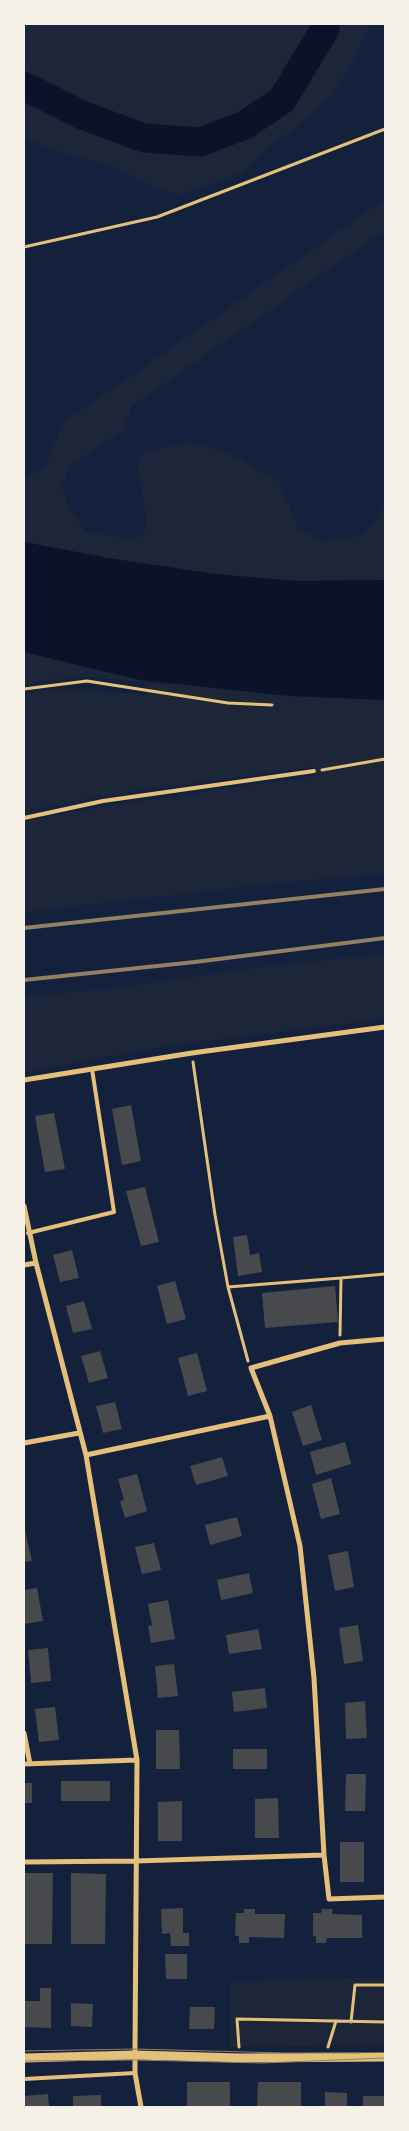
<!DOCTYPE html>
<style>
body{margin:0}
#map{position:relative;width:409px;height:2131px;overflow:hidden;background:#14213d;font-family:"Roboto Serif",serif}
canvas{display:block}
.frame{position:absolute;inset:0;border:25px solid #f6f1e7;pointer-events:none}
</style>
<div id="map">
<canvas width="409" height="2131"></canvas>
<div class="frame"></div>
</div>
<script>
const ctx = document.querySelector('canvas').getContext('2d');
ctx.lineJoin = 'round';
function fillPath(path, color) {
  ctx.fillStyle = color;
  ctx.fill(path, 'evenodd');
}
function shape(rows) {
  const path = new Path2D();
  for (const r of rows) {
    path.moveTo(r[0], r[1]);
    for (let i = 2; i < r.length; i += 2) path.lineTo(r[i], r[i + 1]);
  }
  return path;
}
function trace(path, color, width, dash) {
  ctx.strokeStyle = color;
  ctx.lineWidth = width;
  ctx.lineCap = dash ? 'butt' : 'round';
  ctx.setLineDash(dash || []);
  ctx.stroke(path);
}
const green = shape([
 [24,24,370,24,354,60,332,95,305,120,262,152,242,173,178,195,153,187,116,168,57,151,24,137],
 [385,199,385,230,132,406,123,431,69,465,62,487,68,504,86,532,129,539,143,536,147,521,138,469,141,453,187,443,221,450,242,460,280,483,299,529,321,541,360,536,374,524,385,500,385,580,297,581,214,574,108,558,24,542,24,476,33,475,47,464,62,424],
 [24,652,140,680,146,683,211,684,385,695,385,874,287,882,24,912,24,821,99,807,314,776,312,767,102,796,24,812,24,694,50,689,147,695,145,683,88,677,48,680,24,685],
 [385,954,385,1019,173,1045,24,1072,24,997,113,988,278,965],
 [385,1977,385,2045,230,2047,229,1981]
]);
const water = shape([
 [24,542,108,558,214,574,297,581,385,580,385,700,289,696,140,680,24,652]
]);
const river = shape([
 [24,86,82,115,144,138,200,142,245,125,282,100,325,29,325,24]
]);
const building = shape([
 [131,1105,141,1161,122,1165,112,1109],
 [54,1113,65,1169,45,1172,35,1116],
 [145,1187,159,1242,141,1246,126,1191],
 [247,1235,250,1255,259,1253,262,1272,238,1276,233,1237],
 [72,1250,79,1278,60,1282,53,1255],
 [175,1281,186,1319,167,1324,157,1286],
 [335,1286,338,1322,265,1328,262,1293],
 [84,1301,92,1329,73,1333,66,1306],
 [100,1351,108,1378,89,1383,81,1356],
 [197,1353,207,1391,188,1396,178,1358],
 [115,1402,122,1429,103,1433,96,1406],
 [311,1405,322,1440,303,1446,292,1412],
 [345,1442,351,1464,316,1475,310,1452],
 [222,1457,228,1476,196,1485,190,1466],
 [137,1474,147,1511,125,1518,120,1501,124,1500,118,1479],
 [331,1478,340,1514,321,1519,312,1484],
 [237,1517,242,1536,210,1545,205,1525],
 [24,1526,32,1561,24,1562],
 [154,1543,161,1570,142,1574,135,1547],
 [348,1551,354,1587,335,1591,328,1555],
 [249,1573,253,1593,221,1600,217,1580],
 [37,1588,43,1621,24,1624,24,1590],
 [168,1600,175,1639,151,1643,148,1626,152,1625,148,1604],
 [358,1625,363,1661,344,1664,339,1628],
 [258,1629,262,1649,229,1654,226,1635],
 [48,1648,51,1681,31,1683,28,1650],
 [174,1664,178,1696,158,1698,155,1666],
 [265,1688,267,1708,234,1712,232,1692],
 [365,1701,367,1738,346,1739,345,1703],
 [55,1707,59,1740,39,1742,35,1709],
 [156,1730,179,1730,180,1769,156,1769],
 [233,1749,267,1749,267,1769,233,1769],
 [346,1774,366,1774,365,1811,345,1811],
 [61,1781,110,1781,110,1801,61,1801],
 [24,1783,32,1783,32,1803,24,1803],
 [278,1798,279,1838,255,1838,255,1799],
 [182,1801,182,1841,158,1841,158,1802],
 [340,1842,364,1842,364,1882,340,1882],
 [24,1873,53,1873,52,1944,24,1944],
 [71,1873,106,1874,105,1944,71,1944],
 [183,1908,183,1933,189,1933,189,1946,171,1946,170,1933,162,1934,161,1909],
 [244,1909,255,1909,255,1914,285,1914,284,1938,249,1937,249,1943,239,1943,239,1936,235,1936,236,1913,244,1913],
 [322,1909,333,1909,332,1914,362,1915,362,1938,327,1938,326,1943,316,1943,316,1936,313,1936,313,1913,321,1913],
 [165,1954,187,1954,187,1979,166,1979],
 [40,1988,51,1988,51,2028,24,2027,24,2001,40,2001],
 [71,2003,93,2004,92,2027,71,2026],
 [190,2007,215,2007,214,2029,189,2029],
 [187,2082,230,2082,230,2107,187,2107],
 [258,2082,301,2082,301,2107,257,2107],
 [325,2092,347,2093,347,2107,325,2107],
 [48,2094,49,2107,24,2107,24,2096],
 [101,2095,101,2107,73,2107,73,2096],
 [363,2096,385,2096,385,2107,363,2107]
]);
const path = shape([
 [24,247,157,217,385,129],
 [24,689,87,681,228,703,272,705],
 [322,770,385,759],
 [193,1062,215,1215,228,1287,248,1361],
 [341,1278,385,1274],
 [228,1287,341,1278,340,1335],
 [351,2022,355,1985,385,1985],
 [239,2047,237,2019,385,2022],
 [328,2047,336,2021]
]);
const service = shape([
 [24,818,103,801,314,771],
 [28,1233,114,1212,92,1069],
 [24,2079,135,2073]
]);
const minor = shape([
 [24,1080,192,1053,385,1027],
 [24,1206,36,1263,86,1455,137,1760,135,2049,135,2073,141,2107],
 [24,1265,36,1263],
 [385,1339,340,1343,251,1368,270,1416,300,1546,314,1678,324,1855,329,1899,385,1897],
 [24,1443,79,1433],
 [86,1455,270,1416],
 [24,1733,30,1764],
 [24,1764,137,1760],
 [24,1862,136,1861,324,1855]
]);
const tertiary = shape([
 [24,2058,135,2055,240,2058,385,2057]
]);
const tram = shape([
 [24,2051,135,2049,284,2053,360,2053],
 [24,2061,136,2060,262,2063,385,2058]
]);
const rail = shape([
 [24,928,385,889],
 [24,980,195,962,385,938]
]);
fillPath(green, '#1d2539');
fillPath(water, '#0b132b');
trace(river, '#0b132b', 29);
fillPath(building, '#48494c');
trace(path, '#e5c07b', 3);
trace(service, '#e5c07b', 4);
trace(minor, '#e5c07b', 5);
trace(tertiary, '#e5c07b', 9);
trace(tram, '#918062', 1);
trace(rail, '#918062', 4);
</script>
